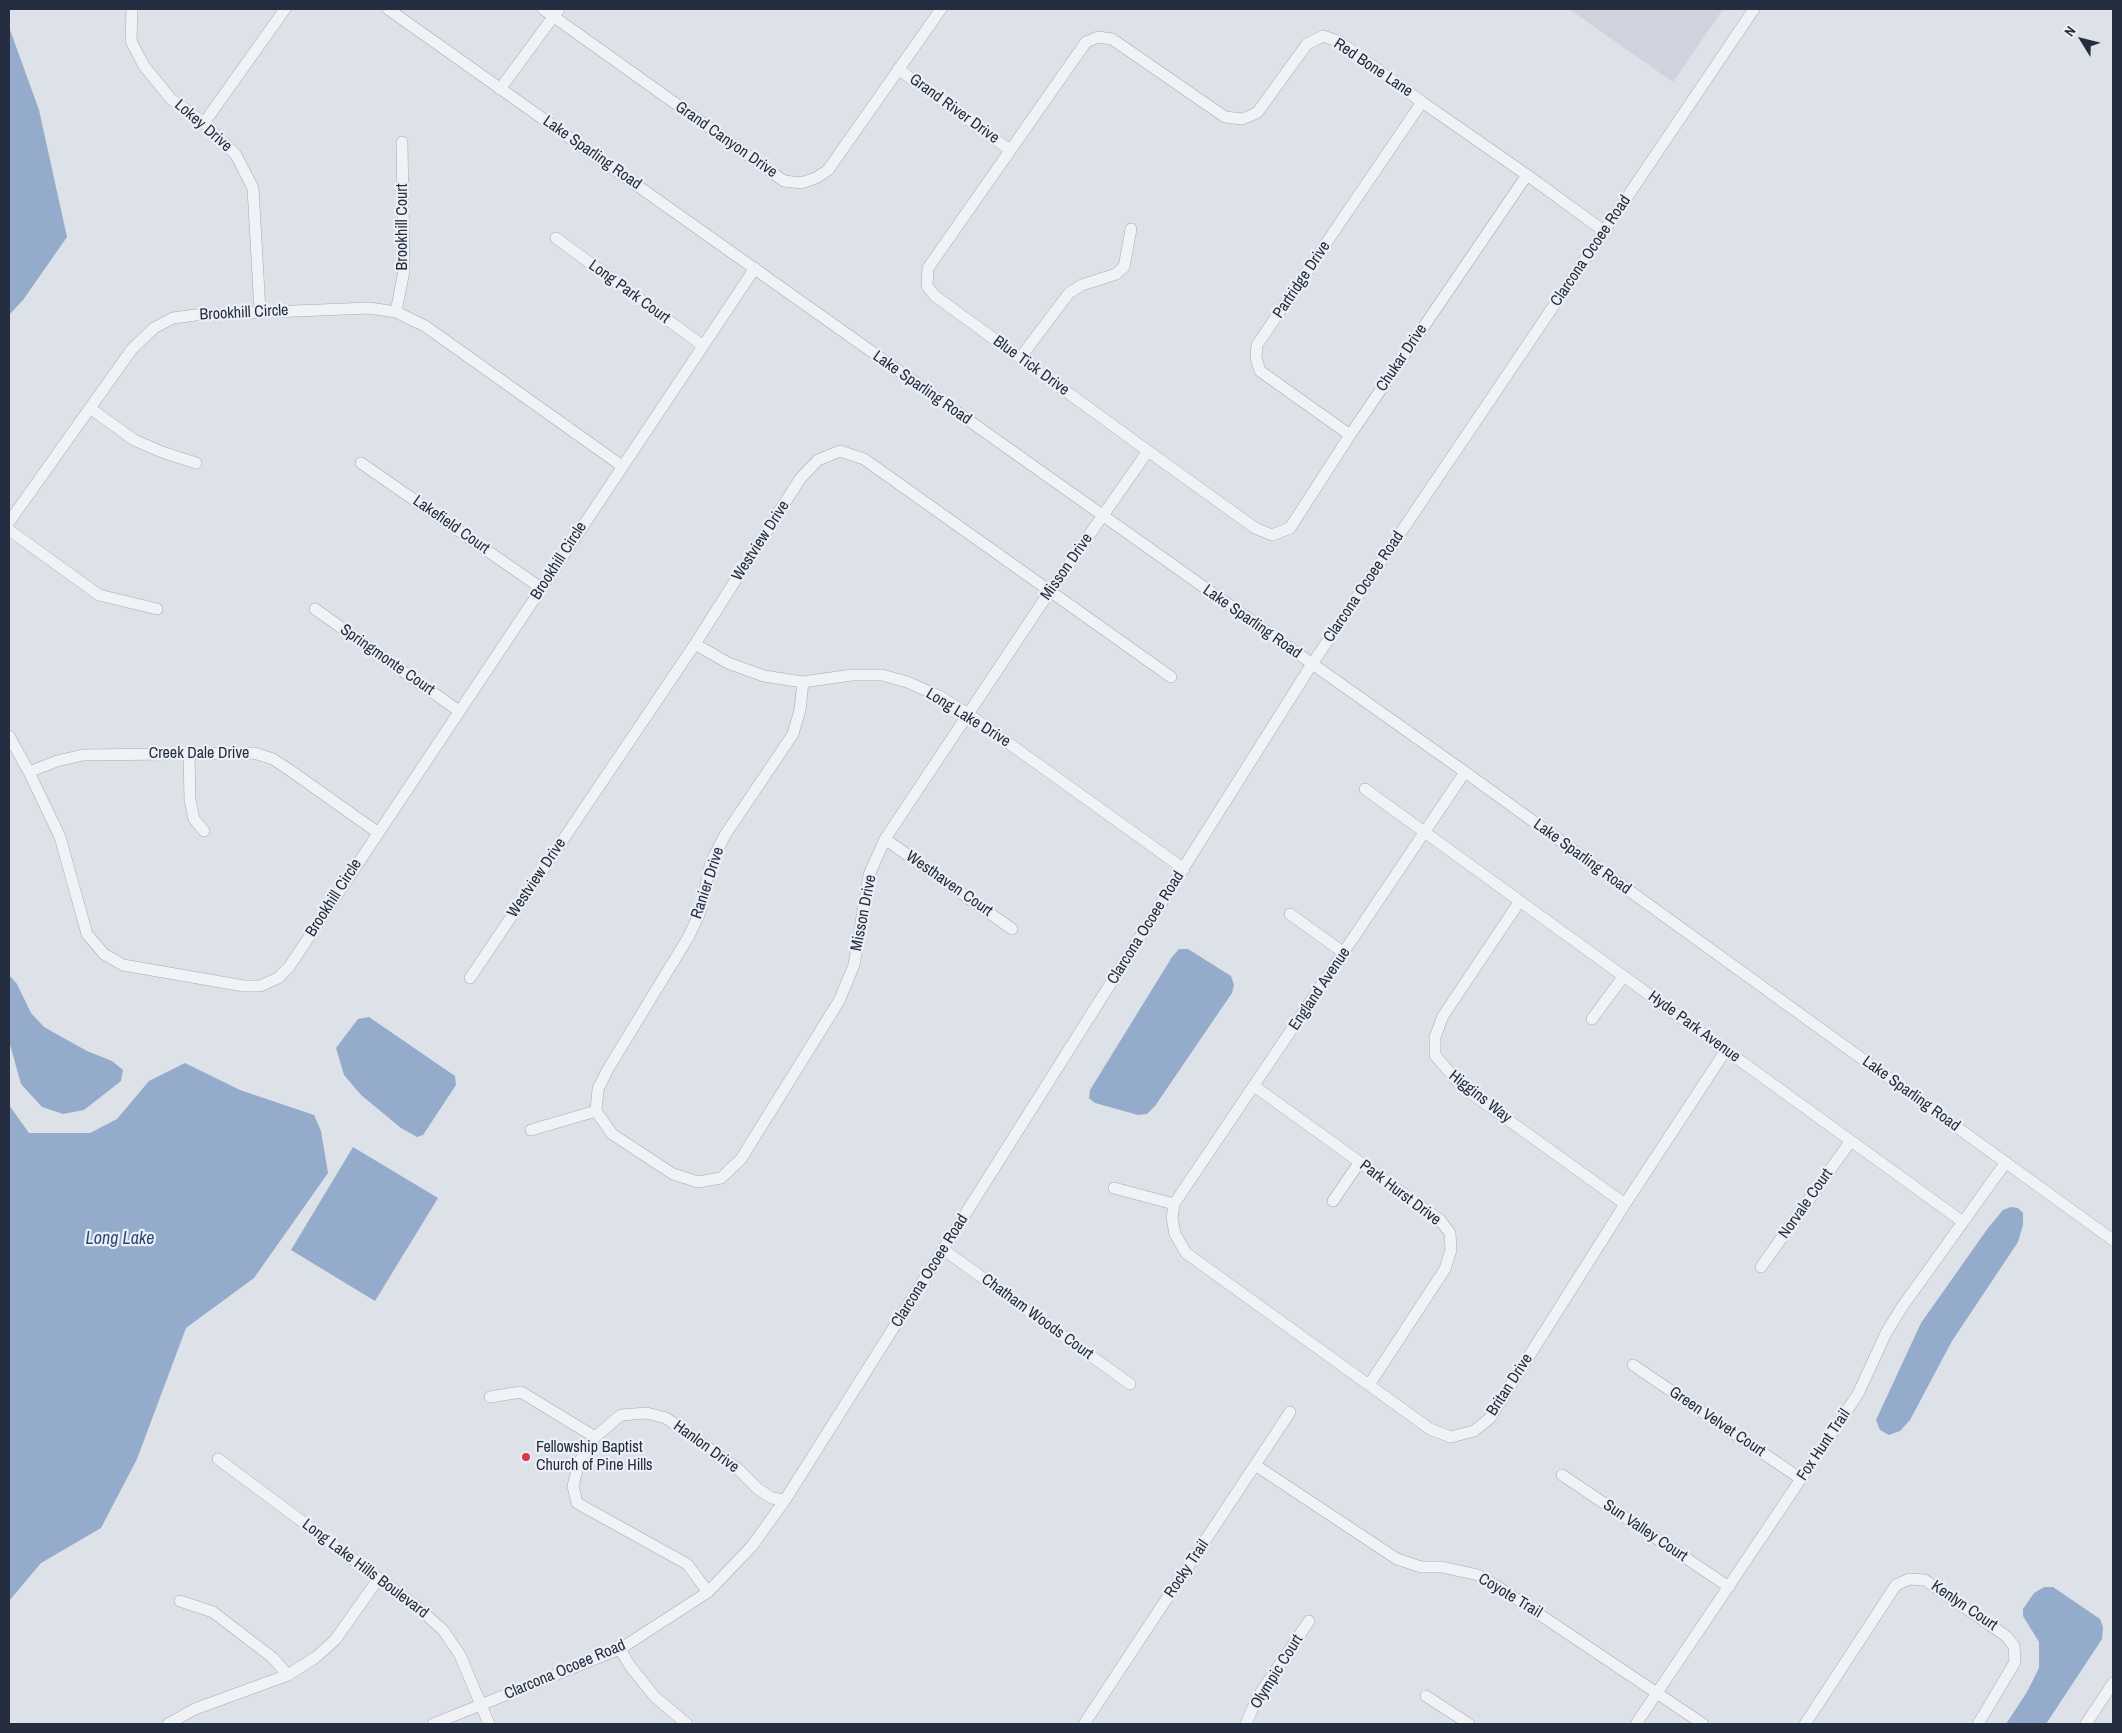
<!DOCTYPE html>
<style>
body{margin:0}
#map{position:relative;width:2122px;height:1733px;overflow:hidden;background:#dde1e8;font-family:"Archivo Narrow",sans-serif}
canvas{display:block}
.frame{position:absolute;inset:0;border:10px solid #252d40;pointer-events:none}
.north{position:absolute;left:2057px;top:15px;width:50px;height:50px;-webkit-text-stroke:4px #ecf0f6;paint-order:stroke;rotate:306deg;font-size:14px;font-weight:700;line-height:20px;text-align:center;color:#252d40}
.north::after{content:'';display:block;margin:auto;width:18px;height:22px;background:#252d40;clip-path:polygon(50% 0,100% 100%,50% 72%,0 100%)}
</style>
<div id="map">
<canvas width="2122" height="1733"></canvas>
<div class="frame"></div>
<div class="north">N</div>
</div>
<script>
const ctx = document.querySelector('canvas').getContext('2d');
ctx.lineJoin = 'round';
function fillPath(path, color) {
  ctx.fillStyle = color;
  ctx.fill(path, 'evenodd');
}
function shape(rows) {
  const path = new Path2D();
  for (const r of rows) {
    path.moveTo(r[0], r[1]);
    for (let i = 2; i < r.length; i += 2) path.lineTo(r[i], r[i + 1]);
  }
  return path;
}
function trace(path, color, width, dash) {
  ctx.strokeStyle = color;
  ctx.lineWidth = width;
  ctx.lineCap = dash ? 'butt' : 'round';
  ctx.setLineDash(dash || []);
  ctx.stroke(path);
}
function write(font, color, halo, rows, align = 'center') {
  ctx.font = font + ' "Archivo Narrow",sans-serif';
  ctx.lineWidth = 4.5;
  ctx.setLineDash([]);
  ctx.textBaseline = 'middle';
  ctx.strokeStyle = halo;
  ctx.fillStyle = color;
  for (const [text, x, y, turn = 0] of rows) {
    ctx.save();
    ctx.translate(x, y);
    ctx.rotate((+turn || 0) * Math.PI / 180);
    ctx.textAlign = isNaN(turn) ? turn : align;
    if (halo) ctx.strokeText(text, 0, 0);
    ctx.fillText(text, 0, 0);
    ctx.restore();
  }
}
const built = shape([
 [1569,9,1723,9,1673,82]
]);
const water = shape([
 [9,27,39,110,67,237,23,300,9,315],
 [1179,949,1188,949,1231,976,1234,985,1232,993,1155,1106,1147,1114,1138,1115,1095,1103,1089,1098,1090,1090,1172,957],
 [11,977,17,984,31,1013,44,1027,87,1051,112,1061,123,1070,121,1081,84,1110,63,1114,42,1107,21,1084,9,1041,9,978],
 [369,1017,455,1076,456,1085,423,1135,417,1137,401,1128,361,1095,344,1075,336,1048,358,1019],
 [185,1063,240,1090,314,1115,321,1131,328,1173,254,1278,186,1328,137,1459,101,1528,41,1563,9,1601,9,1105,29,1133,90,1133,117,1119,149,1081],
 [353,1147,438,1198,375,1301,291,1250],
 [2011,1207,2018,1208,2023,1213,2023,1225,2018,1242,1952,1341,1910,1420,1900,1431,1889,1435,1880,1430,1876,1420,1921,1323,1988,1228,2003,1210],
 [2044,1587,2053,1587,2100,1619,2103,1627,2102,1639,2046,1724,2006,1724,2027,1692,2039,1668,2039,1642,2023,1616,2023,1609,2034,1593]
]);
const minor = shape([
 [132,9,131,41,144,66,171,99,204,123,236,155,253,188,260,311],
 [388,9,1465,772,2113,1240],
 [543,9,784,181,801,183,816,178,828,170,941,9],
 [898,69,1010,150],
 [500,89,559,9],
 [204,123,285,9],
 [1527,175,1350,435,1290,528,1272,535,1255,528,1148,451,935,296,927,286,928,268,1086,42,1098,37,1112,39,1225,117,1242,119,1257,113,1307,44,1323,36,1340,42,1422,102,1527,175,1604,231],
 [556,238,702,345],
 [396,312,404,271,402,142],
 [1020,358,1069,293,1082,285,1116,274,1124,267,1131,229],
 [90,408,134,440,162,452,196,463],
 [1350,435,1260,371,1256,358,1257,345,1422,102],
 [361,463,541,588],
 [9,522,132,349,154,328,173,318,196,315,369,308,396,312,425,326,622,466],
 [9,530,99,595,157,609],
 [315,609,459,711],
 [695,644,728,663,764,676,803,682,852,675,882,675,907,682,939,696,968,714,1184,869],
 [9,736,29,772,60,837,87,934,104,954,123,965,244,986,260,986,278,978,289,967,755,268],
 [189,754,190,800,194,819,204,831],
 [29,772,57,761,83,755,254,753,273,759,291,771,377,832],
 [1465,772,1174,1204,1172,1218,1175,1234,1186,1253,1430,1429,1451,1437,1474,1431,1490,1418,1625,1204,1726,1050],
 [1365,789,1963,1222],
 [885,839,1012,929],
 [1520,901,1443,1016,1435,1037,1435,1055,1461,1086,1625,1204],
 [1290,914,1344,953],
 [470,978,695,644,800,479,818,460,840,451,864,459,1171,677],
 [1592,1019,1623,977],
 [1254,1086,1440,1220,1450,1233,1451,1250,1445,1269,1369,1385],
 [596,1111,612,1134,673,1174,698,1182,721,1178,741,1159,839,1001,854,965,869,875,885,839,1050,591,1148,451],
 [596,1111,598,1089,608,1069,689,936,700,912,711,862,725,835,793,734,800,710,803,682],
 [531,1130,596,1111],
 [1114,1188,1174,1204],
 [1333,1201,1359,1163],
 [944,1250,1130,1384],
 [1761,1267,1850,1142],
 [1633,1365,1801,1479],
 [490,1397,521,1392,595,1437,621,1415,647,1413,666,1418,738,1469,758,1489,772,1498,785,1500],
 [595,1437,579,1462,573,1486,577,1503,687,1564,708,1592],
 [218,1459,416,1606,443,1630,460,1655,489,1724],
 [1255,1465,1397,1559,1421,1567,1442,1567,1478,1575,1506,1592,1703,1724],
 [1562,1475,1729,1587],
 [180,1601,213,1612,273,1658,288,1675],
 [620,1649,630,1666,655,1697,687,1724],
 [1426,1696,1469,1724],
 [168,1724,195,1709,288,1675,316,1657,335,1640,379,1578],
 [433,1724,620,1649,708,1592,752,1546,785,1500,1312,664,1754,9],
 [1084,1724,1290,1412],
 [1246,1724,1257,1698,1309,1621],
 [1636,1724,1858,1394,1886,1333,1902,1307,2006,1162],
 [1805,1724,1896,1585,1909,1579,1925,1580,2006,1636,2014,1646,2015,1662,1978,1724],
 [2086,1724,2113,1683]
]);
const markers = [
 [526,1457,5,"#d83744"]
];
const streetNames = [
 ["Red Bone Lane",1373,68,34],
 ["Grand River Drive",954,109,36],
 ["Lokey Drive",203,126,41],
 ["Grand Canyon Drive",726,140,35],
 ["Lake Sparling Road",592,153,35],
 ["Brookhill Court",403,227,-90],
 ["Clarcona Ocoee Road",1591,251,-56],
 ["Partridge Drive",1302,280,-56],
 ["Long Park Court",629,292,36],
 ["Brookhill Circle",244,313,-3],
 ["Chukar Drive",1402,358,-56],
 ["Blue Tick Drive",1031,366,36],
 ["Lake Sparling Road",922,388,35],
 ["Lakefield Court",451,525,35],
 ["Westview Drive",761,541,-57],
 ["Brookhill Circle",559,561,-57],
 ["Misson Drive",1067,567,-55],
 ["Clarcona Ocoee Road",1364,587,-56],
 ["Lake Sparling Road",1252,622,35],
 ["Springmonte Court",387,660,35],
 ["Long Lake Drive",968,718,32],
 ["Creek Dale Drive",199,754],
 ["Lake Sparling Road",1582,857,36],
 ["Westview Drive",537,878,-56],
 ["Ranier Drive",708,883,-72],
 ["Westhaven Court",949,884,35],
 ["Brookhill Circle",334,898,-57],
 ["Misson Drive",864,913,-79],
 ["Clarcona Ocoee Road",1146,928,-58],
 ["England Avenue",1320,989,-56],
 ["Hyde Park Avenue",1694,1027,36],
 ["Lake Sparling Road",1911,1094,36],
 ["Higgins Way",1480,1097,38],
 ["Park Hurst Drive",1400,1193,37],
 ["Norvale Court",1806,1204,-55],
 ["Clarcona Ocoee Road",930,1271,-58],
 ["Chatham Woods Court",1037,1317,36],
 ["Britan Drive",1510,1385,-57],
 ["Green Velvet Court",1717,1422,34],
 ["Fox Hunt Trail",1824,1445,-56],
 ["Hanlon Drive",706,1447,36],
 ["Sun Valley Court",1645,1531,34],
 ["Long Lake Hills Boulevard",365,1569,37],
 ["Rocky Trail",1187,1569,-56],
 ["Coyote Trail",1510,1596,31],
 ["Kenlyn Court",1964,1606,34],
 ["Clarcona Ocoee Road",565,1670,-23],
 ["Olympic Court",1277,1672,-58]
];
const poiNames = [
 ["Fellowship Baptist",536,1448],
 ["Church of Pine Hills",536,1466]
];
const waterNames = [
 ["Long Lake",120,1239]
];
fillPath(built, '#cfd3dd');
fillPath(water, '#95abcb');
trace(minor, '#a6abb6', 12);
trace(minor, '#f0f2f6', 11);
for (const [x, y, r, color] of markers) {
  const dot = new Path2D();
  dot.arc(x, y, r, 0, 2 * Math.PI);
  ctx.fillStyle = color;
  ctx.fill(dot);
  trace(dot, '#ecf0f6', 2);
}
write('16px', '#252d40', '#ecf0f6', streetNames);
write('16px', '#252d40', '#ecf0f6', poiNames, 'left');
write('italic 18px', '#2c4877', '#ecf0f6', waterNames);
</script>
